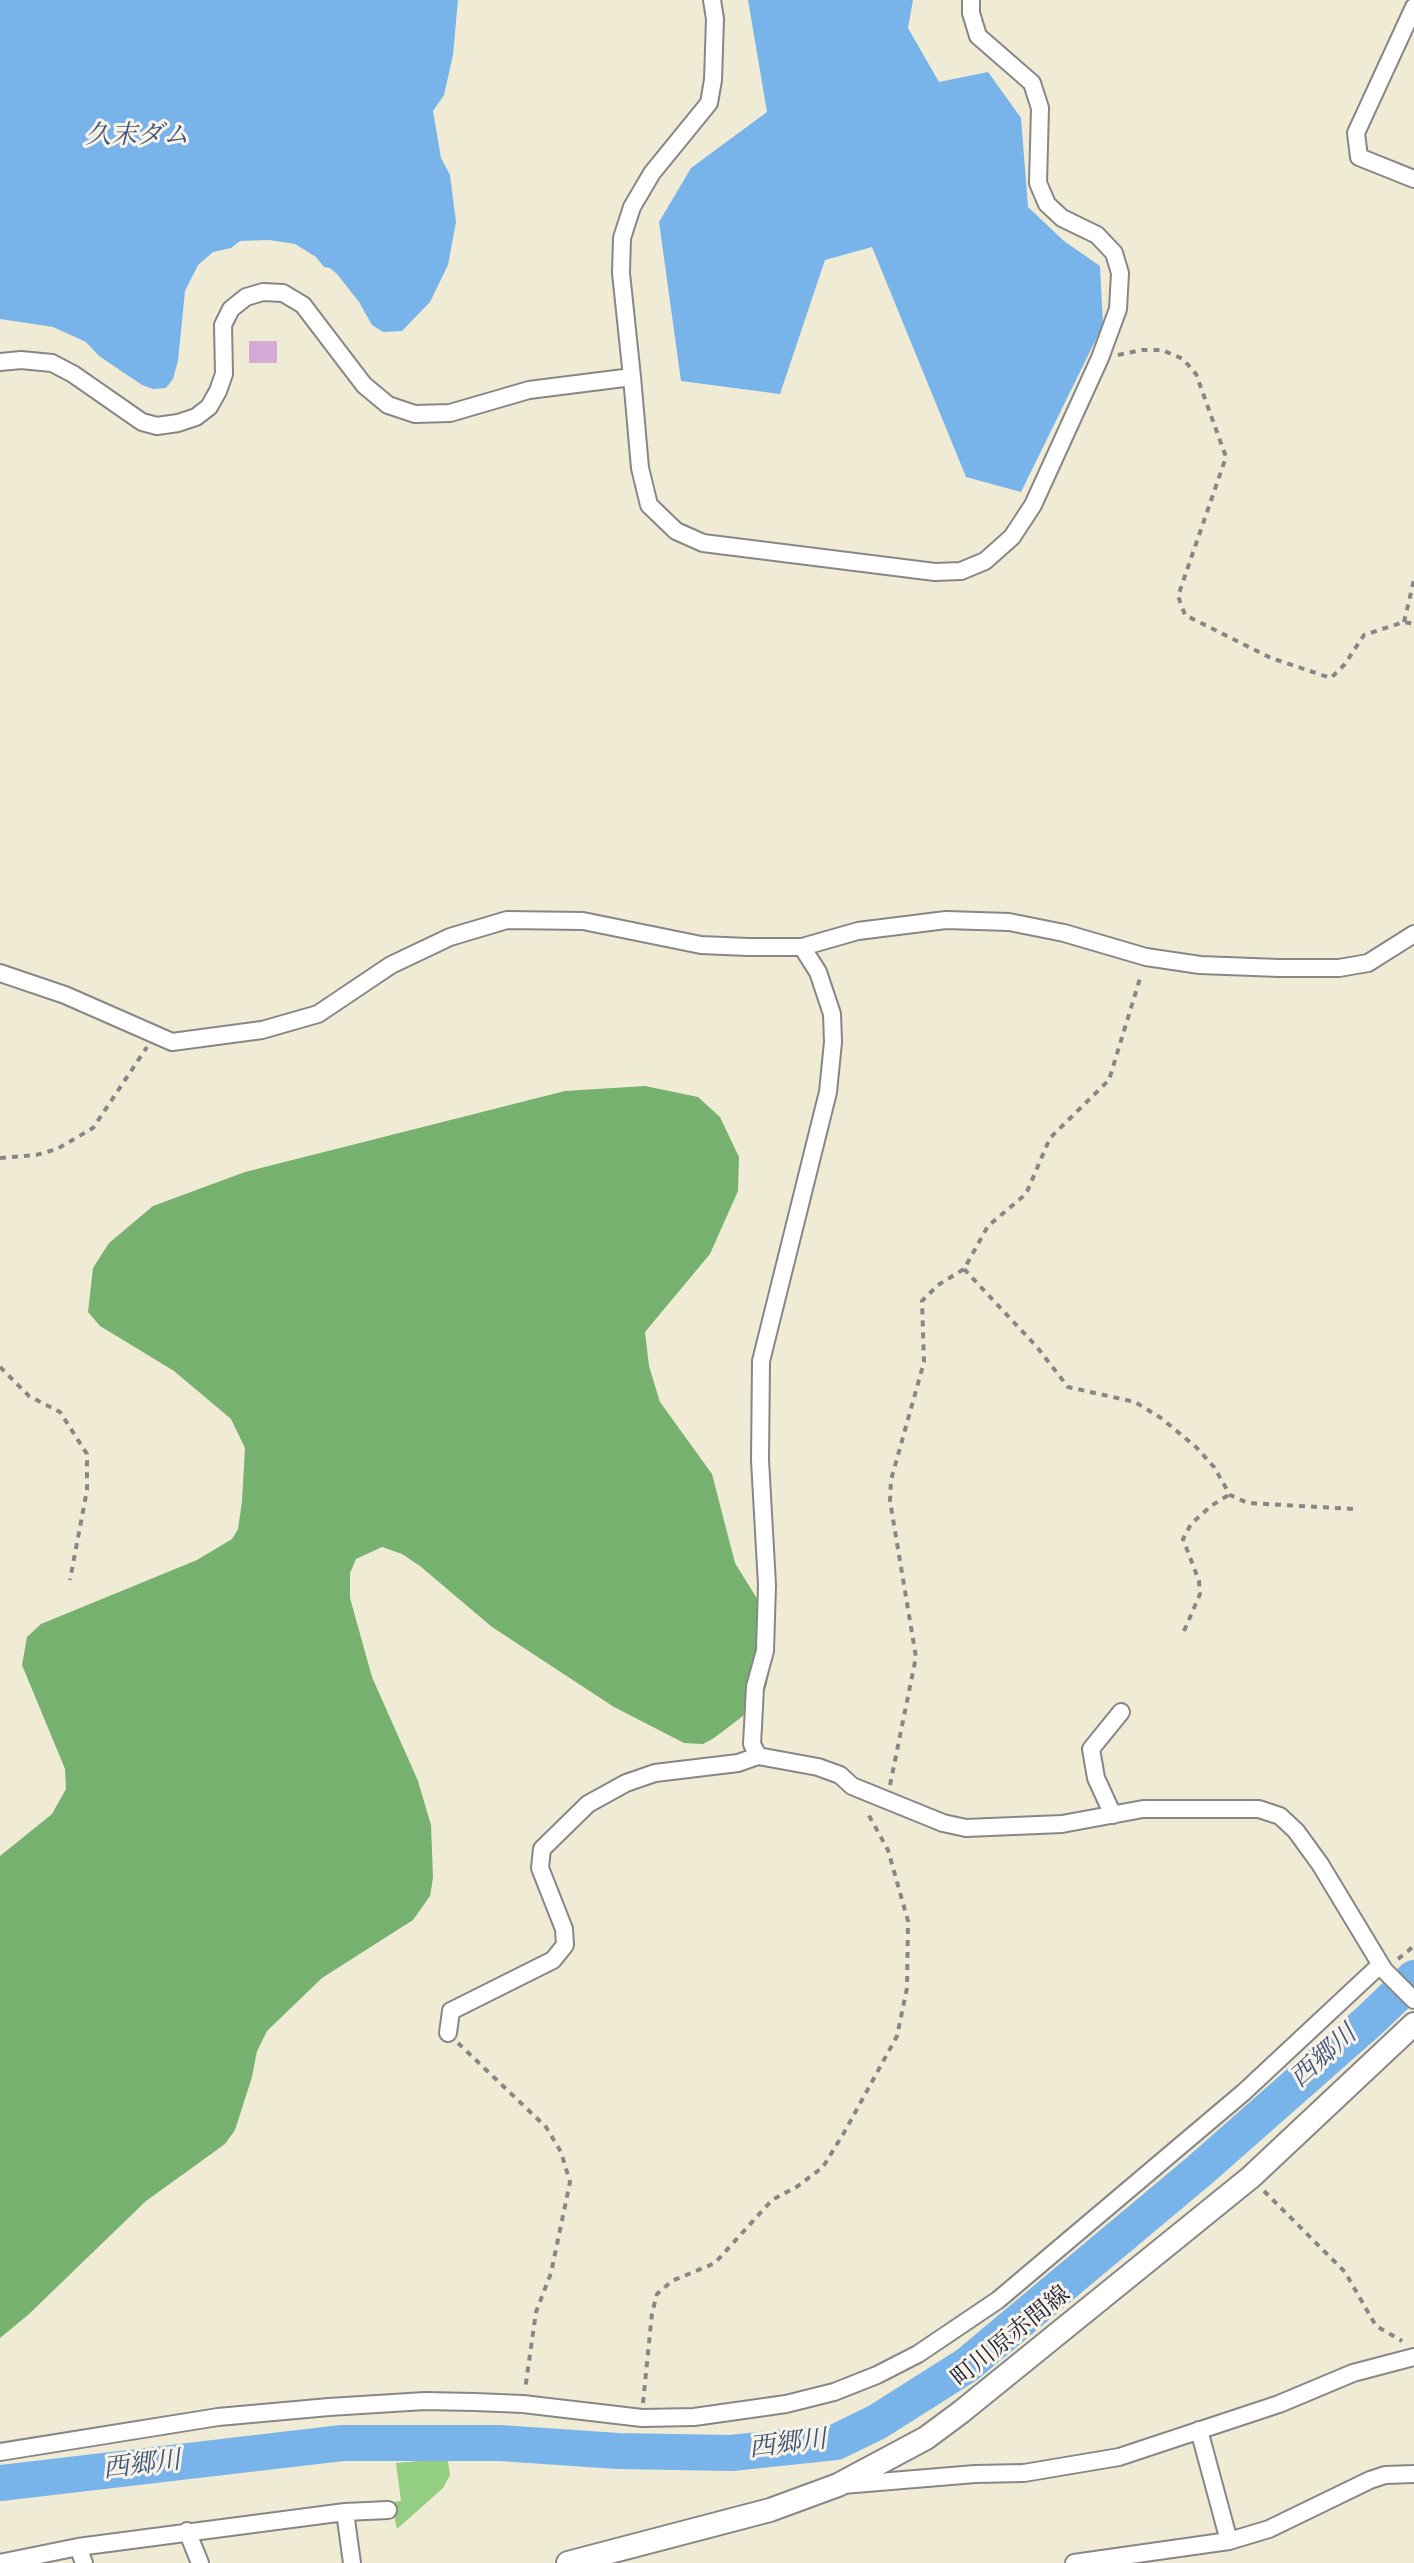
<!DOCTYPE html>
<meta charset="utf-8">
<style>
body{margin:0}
canvas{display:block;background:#f0ebd4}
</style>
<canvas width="1414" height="2563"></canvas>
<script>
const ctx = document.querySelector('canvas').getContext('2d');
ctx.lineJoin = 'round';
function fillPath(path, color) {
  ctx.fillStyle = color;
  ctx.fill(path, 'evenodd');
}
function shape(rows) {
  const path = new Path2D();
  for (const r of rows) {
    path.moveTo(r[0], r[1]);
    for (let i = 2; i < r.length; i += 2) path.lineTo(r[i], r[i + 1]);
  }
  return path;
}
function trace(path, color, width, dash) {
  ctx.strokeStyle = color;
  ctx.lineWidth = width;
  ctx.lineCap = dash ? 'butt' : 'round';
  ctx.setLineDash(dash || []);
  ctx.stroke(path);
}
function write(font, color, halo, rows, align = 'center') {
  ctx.font = font + ' "IM FELL English","Noto Serif JP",serif';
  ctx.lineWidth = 6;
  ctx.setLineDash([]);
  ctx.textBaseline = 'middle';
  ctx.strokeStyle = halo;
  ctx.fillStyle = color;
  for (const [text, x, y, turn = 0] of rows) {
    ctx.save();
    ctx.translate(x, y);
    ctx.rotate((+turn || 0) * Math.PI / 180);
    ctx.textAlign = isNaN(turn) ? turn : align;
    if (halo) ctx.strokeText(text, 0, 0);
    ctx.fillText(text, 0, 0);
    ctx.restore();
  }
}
const green = shape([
 [419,2461,448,2461,450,2475,443,2488,397,2529,391,2502,401,2501,396,2463]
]);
const forest = shape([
 [645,1086,698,1097,720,1117,739,1157,738,1191,710,1254,645,1332,649,1366,660,1402,712,1474,735,1563,769,1618,775,1643,766,1688,743,1716,714,1738,703,1744,684,1743,614,1707,492,1627,420,1566,402,1554,382,1547,356,1559,350,1573,350,1598,372,1677,418,1781,431,1825,433,1878,430,1896,413,1920,322,1978,267,2031,257,2051,252,2077,235,2130,225,2144,146,2201,28,2315,0,2338,0,1856,52,1814,66,1789,65,1769,22,1665,27,1637,41,1624,197,1560,232,1539,238,1529,242,1501,245,1448,231,1419,174,1371,100,1326,88,1312,93,1268,109,1243,153,1206,245,1172,565,1091]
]);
const water = shape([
 [0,0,458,0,453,55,444,95,433,111,441,158,450,175,456,222,448,265,430,302,402,331,383,332,372,325,359,302,337,274,330,268,324,267,316,257,295,244,269,240,240,241,231,248,213,252,198,265,185,291,178,361,173,379,166,388,153,389,142,385,99,356,86,342,53,327,0,319],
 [748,0,913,0,908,28,939,82,988,72,1021,118,1028,207,1064,241,1100,266,1103,325,1021,492,966,477,872,247,825,260,780,394,681,381,659,222,691,168,767,112]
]);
const river = shape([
 [0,2483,342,2443,500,2443,618,2451,731,2453,836,2442,877,2422,967,2365,1200,2170,1369,2021,1414,1978]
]);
const building = shape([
 [249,341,277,341,277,363,249,363]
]);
const path = shape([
 [1118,355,1142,350,1162,350,1183,359,1196,374,1226,457,1178,596,1185,615,1271,658,1331,678,1345,664,1364,635,1404,622,1414,624],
 [1404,622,1414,580],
 [0,1158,36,1155,57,1149,93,1128,147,1047],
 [964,1269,1037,1347,1068,1387,1135,1402,1161,1418,1196,1447,1214,1467,1230,1495,1248,1503,1354,1509],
 [0,1367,29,1396,60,1412,87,1454,87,1490,70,1580],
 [1184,1631,1200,1594,1199,1581,1183,1539,1191,1524,1211,1506,1230,1494],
 [890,1785,916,1657,890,1501,891,1480,924,1362,922,1301,938,1285,964,1269,988,1226,1026,1194,1050,1138,1109,1080,1141,975],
 [1398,1959,1414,1946],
 [458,2043,546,2127,561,2152,570,2182,551,2273,536,2312,525,2390],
 [1264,2191,1345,2272,1376,2326,1402,2341],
 [643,2403,652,2313,657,2294,672,2281,715,2263,772,2200,798,2186,823,2167,845,2131,897,2036,907,1988,908,1921,888,1850,867,1812]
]);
const minor = shape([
 [1414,7,1356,133,1359,157,1414,179],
 [0,362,21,360,52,363,73,374,142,422,157,426,178,423,196,417,209,407,218,391,224,374,223,325,231,309,246,297,263,292,283,293,303,305,364,385,388,405,415,414,450,413,529,390,632,377,621,273,622,238,632,207,652,173,709,103,713,80,715,19,712,0],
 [632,377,640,468,649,505,676,531,703,543,935,572,961,571,985,561,1012,537,1033,505,1100,358,1118,309,1120,273,1114,253,1097,235,1062,218,1047,204,1038,183,1040,108,1032,83,978,36,971,13,971,0],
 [802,947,818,972,832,1014,833,1042,828,1092,761,1361,760,1460,767,1585,765,1651,755,1687,753,1726,752,1744,758,1756,818,1767,840,1775,852,1786,943,1823,966,1828,1062,1824,1143,1809,1259,1809,1280,1816,1296,1831,1320,1864,1384,1970,1414,2000],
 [0,973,65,995,172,1042,262,1030,318,1014,391,965,450,937,507,920,583,921,701,945,748,947,802,947,858,931,946,920,1009,922,1064,933,1146,957,1200,965,1279,968,1339,968,1368,963,1414,934],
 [1113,1815,1096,1778,1091,1749,1121,1712],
 [448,2033,451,2011,553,1960,565,1945,564,1929,540,1868,542,1849,588,1804,626,1783,655,1773,738,1763,758,1756],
 [0,2452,218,2417,329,2407,425,2401,475,2402,523,2404,642,2418,694,2417,786,2404,834,2392,877,2375,918,2354,998,2300,1244,2092,1380,1965],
 [843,2485,975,2474,1024,2473,1119,2457,1279,2404,1353,2373,1414,2357],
 [345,2512,388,2510],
 [187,2531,200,2563],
 [1229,2541,1269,2529,1370,2480,1385,2475,1414,2474],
 [78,2547,84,2563],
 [0,2563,78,2547,345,2512,352,2563],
 [1074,2563,1229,2541,1199,2430]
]);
const secondary = shape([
 [568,2563,770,2510,838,2485,926,2438,961,2412,1251,2177,1414,2024]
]);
const streetNames = [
 ["町川原赤間線",1012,2338,-39]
];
const waterNames = [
 ["久末ダム",137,138],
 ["西郷川",1325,2058,-42],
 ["西郷川",788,2446,-7],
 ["西郷川",142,2467,-7]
];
fillPath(green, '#93ce82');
fillPath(forest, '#76b170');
fillPath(water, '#78b4ea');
trace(river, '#78b4ea', 36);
fillPath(building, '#d5aad7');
trace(minor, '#898688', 20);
trace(secondary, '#898688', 26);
trace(path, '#898688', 4, [6, 6]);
trace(minor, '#fff', 16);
trace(secondary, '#fff', 22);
write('24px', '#22223b', '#f7f3e8', streetNames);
write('italic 26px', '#405578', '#f7f3e8', waterNames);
</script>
